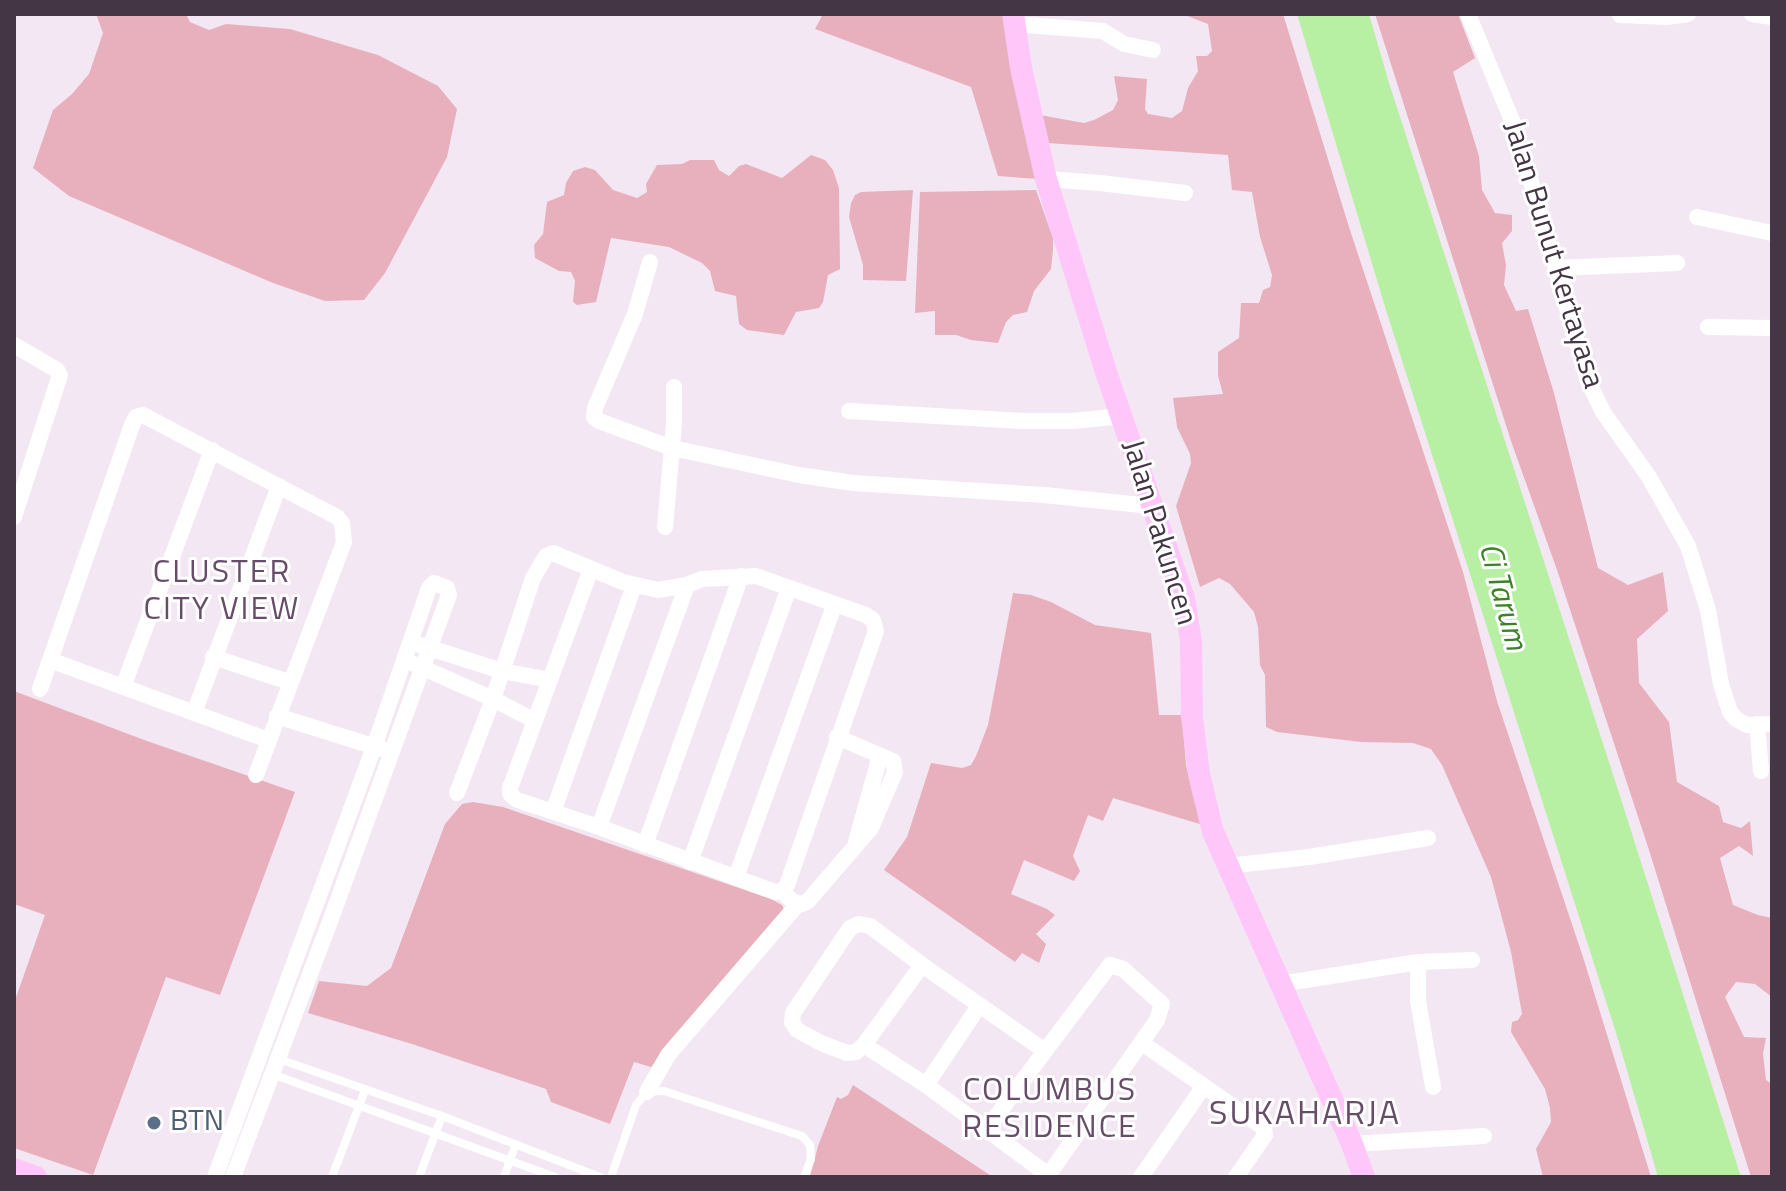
<!DOCTYPE html>
<style>
body{margin:0}
#map{position:relative;width:1786px;height:1191px;overflow:hidden;background:#f3e7f3;font-family:"Titillium Web",sans-serif}
canvas{display:block}
.frame{position:absolute;inset:0;border:16px solid #453646;pointer-events:none}
</style>
<div id="map">
<canvas width="1786" height="1191"></canvas>
<div class="frame"></div>
</div>
<script>
const ctx = document.querySelector('canvas').getContext('2d');
ctx.lineJoin = 'round';
function fillPath(path, color) {
  ctx.fillStyle = color;
  ctx.fill(path, 'evenodd');
}
function shape(rows) {
  const path = new Path2D();
  for (const r of rows) {
    path.moveTo(r[0], r[1]);
    for (let i = 2; i < r.length; i += 2) path.lineTo(r[i], r[i + 1]);
  }
  return path;
}
function trace(path, color, width, dash) {
  ctx.strokeStyle = color;
  ctx.lineWidth = width;
  ctx.lineCap = dash ? 'butt' : 'round';
  ctx.setLineDash(dash || []);
  ctx.stroke(path);
}
function write(font, color, halo, rows, align = 'center') {
  ctx.font = font + ' "Titillium Web",sans-serif';
  ctx.lineWidth = 6;
  ctx.setLineDash([]);
  ctx.textBaseline = 'middle';
  ctx.strokeStyle = halo;
  ctx.fillStyle = color;
  for (const [text, x, y, turn = 0] of rows) {
    ctx.save();
    ctx.translate(x, y);
    ctx.rotate((+turn || 0) * Math.PI / 180);
    ctx.textAlign = isNaN(turn) ? turn : align;
    if (halo) ctx.strokeText(text, 0, 0);
    ctx.fillText(text, 0, 0);
    ctx.restore();
  }
}
const green = shape([
 [96,14,186,14,190,22,209,30,226,24,290,29,378,55,438,86,457,109,447,157,385,273,364,300,325,301,273,283,69,196,33,168,53,110,72,94,89,74,103,33],
 [823,14,1003,14,1037,179,998,176,971,87,815,29],
 [1182,14,1283,14,1349,227,1463,572,1497,701,1583,957,1651,1177,1543,1177,1536,1149,1551,1122,1550,1108,1545,1089,1511,1032,1512,1022,1518,1020,1522,1014,1511,952,1491,877,1442,765,1431,749,1413,743,1361,742,1277,732,1266,727,1265,675,1260,665,1258,627,1254,612,1230,584,1219,578,1200,587,1176,506,1191,463,1190,454,1177,427,1173,398,1223,394,1218,376,1218,352,1239,338,1241,303,1259,303,1263,290,1270,287,1272,275,1260,237,1252,192,1232,190,1228,155,1047,143,1040,115,1084,123,1094,120,1113,110,1118,100,1114,76,1147,79,1145,109,1148,114,1172,118,1182,111,1188,88,1198,71,1196,56,1207,56,1212,51,1208,24],
 [1375,14,1458,14,1475,58,1453,72,1479,156,1482,190,1495,213,1512,215,1512,231,1502,243,1506,265,1504,285,1516,311,1528,309,1554,393,1598,568,1628,585,1663,572,1668,611,1637,639,1639,683,1669,722,1677,782,1719,806,1723,822,1741,828,1750,821,1753,856,1739,846,1720,858,1733,905,1758,915,1772,918,1772,997,1755,984,1736,982,1725,997,1744,1037,1766,1038,1763,1054,1766,1080,1772,1084,1772,1177,1751,1177,1648,847,1557,570,1511,441],
 [811,155,825,160,833,170,839,188,840,269,828,275,823,302,819,308,796,312,784,335,747,330,739,324,736,296,715,291,710,271,702,263,669,247,611,238,596,302,577,305,573,302,575,281,571,272,559,271,535,258,534,245,543,234,547,202,564,195,566,183,573,171,585,167,595,170,613,190,637,198,647,192,646,184,657,165,682,164,690,160,714,160,719,170,729,176,739,166,746,164,782,178],
 [913,190,906,281,863,280,863,265,849,217,851,203,855,195,861,192],
 [1036,190,1053,238,1053,250,1051,269,1034,291,1027,312,1013,315,1006,322,998,343,971,340,956,335,935,335,935,311,915,313,920,192],
 [1013,593,1031,595,1051,602,1095,625,1151,633,1159,715,1182,715,1186,765,1195,803,1203,825,1113,798,1103,821,1088,815,1073,856,1080,871,1074,881,1024,860,1011,894,1047,909,1055,915,1036,934,1046,944,1039,963,1022,953,1015,962,884,870,907,837,931,763,962,768,971,765,976,756,988,725],
 [14,691,147,741,295,792,220,995,166,977,93,1175,14,1148,14,1003,45,915,14,904],
 [473,802,503,807,771,899,782,905,784,909,651,1067,634,1062,610,1124,551,1102,546,1089,412,1044,308,1013,319,981,367,986,391,968,445,824,462,804],
 [853,1085,993,1177,810,1177,818,1146,837,1097,841,1099,848,1095]
]);
const water = shape([
 [1297,14,1369,14,1389,83,1619,793,1741,1177,1658,1177,1617,1036,1386,310]
]);
const lane = shape([
 [279,1059,442,1116,600,1177],
 [272,1074,555,1177],
 [332,1177,365,1090],
 [419,1177,442,1116],
 [504,1177,515,1146],
 [611,1177,636,1105,647,1092,664,1091,802,1136,810,1145,811,1159,804,1177]
]);
const street = shape([
 [1468,14,1513,123,1529,175,1588,381,1603,412,1649,477,1688,546,1708,610,1721,684,1730,712,1736,719,1747,725,1772,724],
 [1752,14,1772,17],
 [1620,15,1667,17,1688,14],
 [1014,24,1103,31,1124,44,1153,50],
 [1046,179,1100,183,1185,193],
 [1697,217,1772,233],
 [650,262,635,314,595,408,594,417,599,421,672,448,799,475,853,483,1044,495,1151,506],
 [1557,268,1677,263],
 [1708,327,1772,328],
 [14,345,57,370,60,375,14,517],
 [849,411,1023,421,1073,421,1121,416],
 [665,527,674,424,674,387],
 [420,645,502,671,550,680],
 [213,657,289,682],
 [50,660,268,740],
 [414,664,493,699,535,721],
 [123,687,212,450],
 [40,689,132,425,136,417,143,415,337,517,342,523,344,542,256,775],
 [194,713,279,486],
 [277,716,382,749],
 [1757,724,1761,771],
 [457,793,493,699,533,578,546,556,553,553,623,582,658,590,687,585,702,579,756,576,866,615,873,620,876,631,787,885,782,891,775,892,599,827,517,800,510,794,510,788,591,569],
 [553,812,634,586],
 [599,827,687,585],
 [856,842,880,756],
 [645,845,741,576],
 [690,862,789,588],
 [1227,866,1309,857,1428,838],
 [736,877,834,606],
 [782,891,793,902,803,904,808,901,871,828,895,772,893,761,837,737],
 [1418,962,1418,1001,1433,1087],
 [922,965,864,1045,856,1052,847,1053,821,1043,797,1030,792,1022,793,1013,850,928,859,924,870,926,922,965,1045,1051,986,1130],
 [1281,984,1418,962,1472,960],
 [1142,1043,1264,1128,1265,1135,1236,1177],
 [864,1045,926,1085,1051,1177],
 [1045,1051,1110,965,1123,969,1162,1004,1157,1020,1047,1177],
 [926,1085,979,1006],
 [647,1092,668,1055,798,904],
 [1352,1144,1484,1136],
 [215,1177,374,747,429,588,434,583,447,588,449,595,332,916,233,1177],
 [1141,1177,1204,1086]
]);
const secondary = shape([
 [1013,14,1021,68,1046,179,1106,372,1184,598,1191,641,1192,717,1199,774,1213,832,1352,1144,1364,1177],
 [14,1169,36,1177]
]);
const markers = [
 [154,1123,8,"#5c6f8a"]
];
const streetNames = [
 ["Jalan Bunut Kertayasa",1552,255,73],
 ["Jalan Pakuncen",1158,533,73]
];
const serviceNames = [
 ["BTN",170,1123]
];
const neighbourhoodNames = [
 ["CLUSTER",222,574],
 ["CITY VIEW",222,611],
 ["COLUMBUS",1050,1092],
 ["RESIDENCE",1050,1129]
];
const waterNames = [
 ["Ci Tarum",1501,597,75]
];
const quarterNames = [
 ["SUKAHARJA",1305,1116]
];
fillPath(green, '#e8b0bc');
fillPath(water, '#b7f0a3');
trace(lane, '#fff', 8);
trace(street, '#fff', 16);
trace(secondary, '#fec6f9', 22);
for (const [x, y, r, color] of markers) {
  const dot = new Path2D();
  dot.arc(x, y, r, 0, 2 * Math.PI);
  ctx.fillStyle = color;
  ctx.fill(dot);
  trace(dot, '#fff', 3);
}
write('30px', '#453646', '#fff', streetNames);
write('30px', '#4e5e75', '#fff', serviceNames, 'left');
ctx.letterSpacing = '2px';
write('32px', '#674d69', '#fff', neighbourhoodNames);
ctx.letterSpacing = '0px';
write('italic 32px', '#3c8226', '#fff', waterNames);
ctx.letterSpacing = '2px';
write('34px', '#674d69', '#fff', quarterNames);
ctx.letterSpacing = '0px';
</script>
